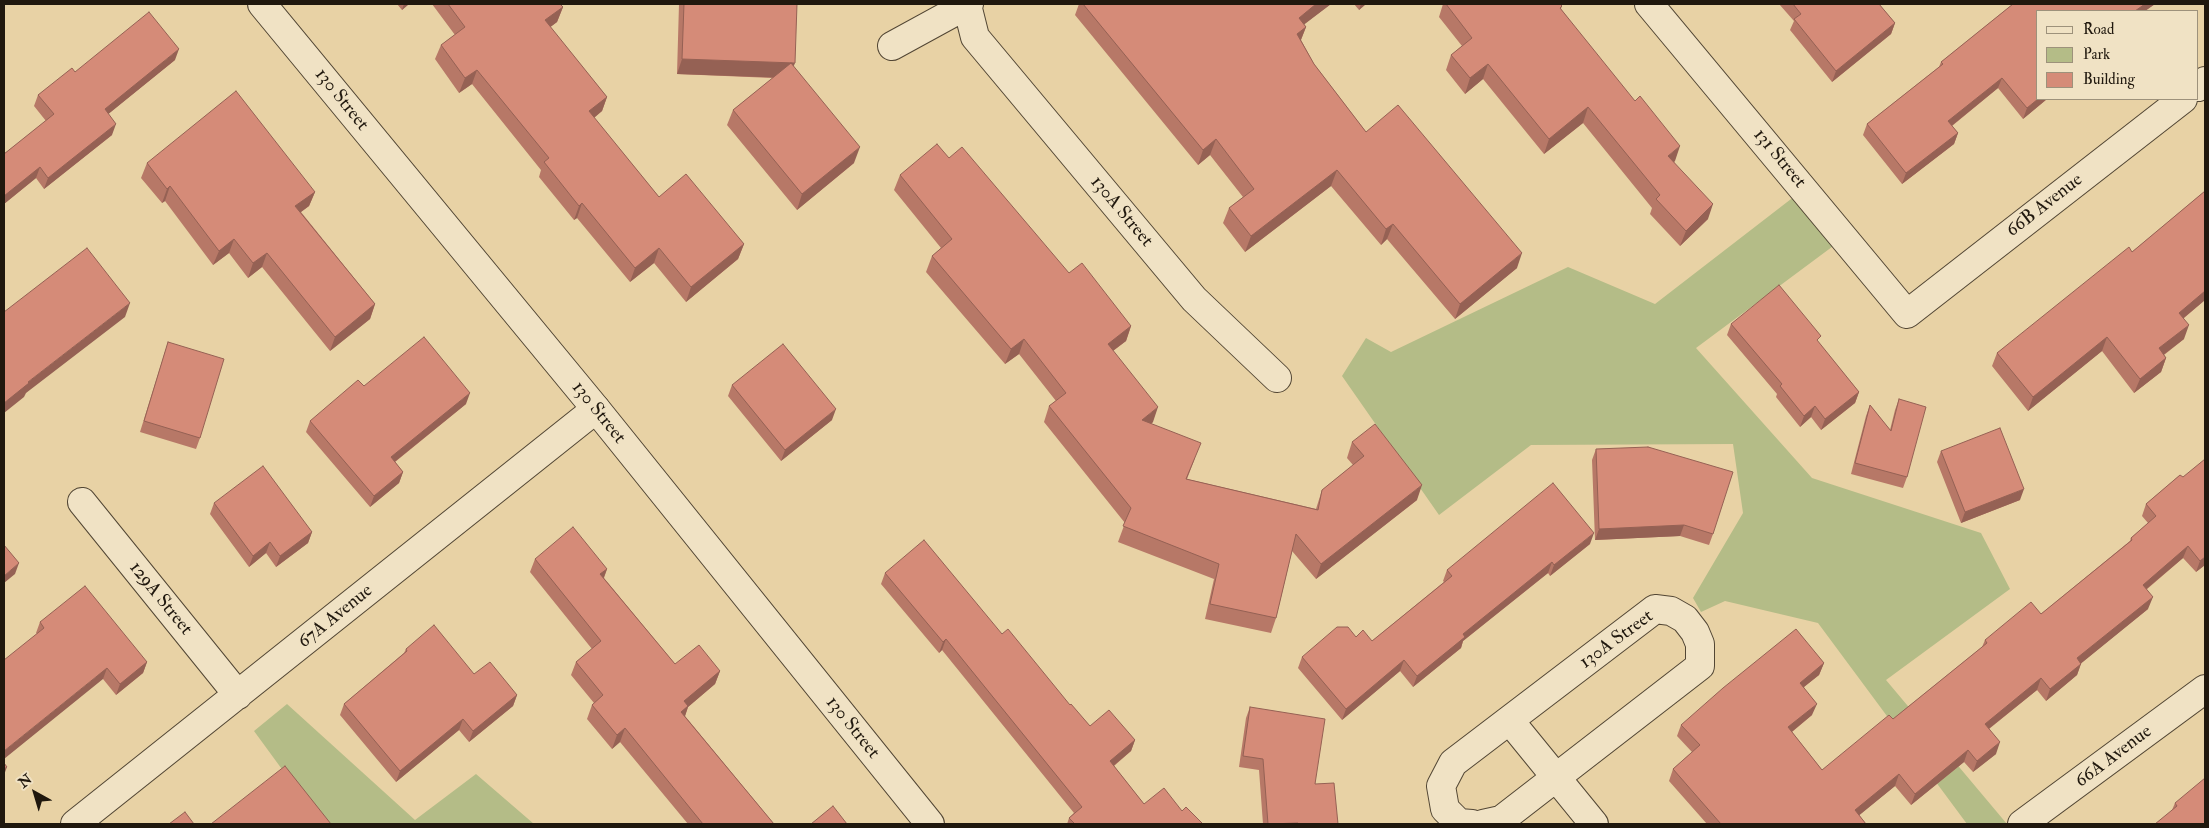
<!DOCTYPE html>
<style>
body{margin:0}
#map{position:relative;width:2209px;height:828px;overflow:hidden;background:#e8d2a5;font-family:"IM FELL Double Pica",serif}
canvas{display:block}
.frame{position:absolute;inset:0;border:5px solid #20180e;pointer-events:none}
.legend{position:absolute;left:2036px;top:10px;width:162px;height:90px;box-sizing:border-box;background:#f0e2c4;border:1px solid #9d917b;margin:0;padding:6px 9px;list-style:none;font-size:15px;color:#20180e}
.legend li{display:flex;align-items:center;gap:10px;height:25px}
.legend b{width:25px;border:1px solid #9d917b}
.north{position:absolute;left:10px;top:768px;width:50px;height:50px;-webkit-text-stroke:4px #f0e2c4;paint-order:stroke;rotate:321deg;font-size:14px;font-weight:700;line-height:20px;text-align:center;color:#20180e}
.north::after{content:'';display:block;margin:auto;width:18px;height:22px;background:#20180e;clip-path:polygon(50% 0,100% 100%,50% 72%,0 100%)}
</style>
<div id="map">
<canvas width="2209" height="828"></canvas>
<div class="frame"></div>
<ul class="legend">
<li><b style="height:6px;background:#f0e2c4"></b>Road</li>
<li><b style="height:14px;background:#b4bc87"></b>Park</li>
<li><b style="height:14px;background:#d58b78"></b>Building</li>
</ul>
<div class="north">N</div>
</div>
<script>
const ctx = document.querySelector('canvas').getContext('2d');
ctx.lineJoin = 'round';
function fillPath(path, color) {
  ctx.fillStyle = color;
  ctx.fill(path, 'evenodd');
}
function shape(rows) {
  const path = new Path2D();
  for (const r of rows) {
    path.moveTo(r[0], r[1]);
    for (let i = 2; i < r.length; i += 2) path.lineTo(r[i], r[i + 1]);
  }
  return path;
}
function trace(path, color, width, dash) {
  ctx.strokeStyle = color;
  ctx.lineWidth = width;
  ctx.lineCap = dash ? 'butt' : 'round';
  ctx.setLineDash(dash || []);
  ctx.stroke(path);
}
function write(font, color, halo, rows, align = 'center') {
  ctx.font = font + ' "IM FELL Double Pica",serif';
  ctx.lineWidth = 5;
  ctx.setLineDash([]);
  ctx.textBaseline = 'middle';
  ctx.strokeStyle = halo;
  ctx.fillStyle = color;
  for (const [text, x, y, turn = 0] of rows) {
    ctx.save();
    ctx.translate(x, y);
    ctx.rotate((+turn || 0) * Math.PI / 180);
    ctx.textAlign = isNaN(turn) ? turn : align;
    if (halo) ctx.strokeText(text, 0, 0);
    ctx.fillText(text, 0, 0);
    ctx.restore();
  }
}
const green = shape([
 [1804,189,1844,238,1696,348,1812,478,1981,533,2010,589,1886,680,2007,824,1967,824,1818,623,1725,601,1701,612,1693,598,1743,513,1733,444,1531,445,1439,515,1342,376,1366,338,1391,352,1568,267,1655,304],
 [287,704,415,820,476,774,534,824,322,824,254,731]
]);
const minor = shape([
 [969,4,967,5,975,37,1194,299,1277,378],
 [1649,4,1907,314,2183,99],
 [892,46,967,5],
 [2198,87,2205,81],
 [82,502,238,695],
 [1510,721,1594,824],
 [75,824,596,409],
 [1472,824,1459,823,1445,809,1441,786,1453,763,1655,609,1671,611,1685,619,1695,632,1700,644,1700,666,1501,820,1483,824],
 [2022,824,2205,689]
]);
const tertiary = shape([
 [262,4,596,409,930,824]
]);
const wall = shape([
 [397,4,409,4,402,10],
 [432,4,560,4,563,7,557,22,550,27,607,97,602,111,594,118,659,197,744,244,738,259,686,302,654,263,630,282,577,218,574,220,539,177,541,170,472,84,459,93,435,59,441,45,455,35],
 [679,4,797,4,793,66,854,163,797,210,727,125,733,110,773,78,677,74],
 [1079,4,1331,4,1304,24,1306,27,1301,40,1314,64,1366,132,1517,268,1455,319,1387,239,1381,245,1331,186,1245,252,1223,223,1229,208,1243,197,1210,155,1198,165,1075,15],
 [1354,4,1366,4,1359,10],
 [1443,4,1560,4,1562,6,1561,9,1675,161,1674,162,1708,219,1680,246,1650,214,1652,208,1583,123,1544,154,1483,79,1465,94,1446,70,1451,55,1462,46,1439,17],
 [1779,4,1879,4,1895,23,1891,34,1832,82,1790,30,1794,21],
 [2013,4,2155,4,2145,11,2038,11,2038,99,2047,99,2023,119,1998,88,1952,126,1958,133,1954,144,1902,184,1863,135,1867,124,1939,67,1941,62],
 [175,60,108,114,112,135,44,189,36,178,4,204,4,154,46,121,34,106,38,95,75,72],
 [949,158,1069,273,1131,326,1126,341,1113,351,1153,422,1151,424,1195,458,1187,479,1316,509,1322,490,1353,465,1347,458,1352,442,1417,500,1316,579,1292,551,1276,618,1271,633,1205,619,1214,579,1118,542,1125,523,1044,422,1049,406,1056,401,1019,354,1005,364,926,272,932,256,941,248,894,190,900,175],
 [147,163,315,192,309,206,301,212,375,304,370,319,330,351,262,267,248,278,229,253,213,265,165,201,162,203,141,178],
 [2205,191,2205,300,2184,318,2184,339,2164,355,2166,358,2161,372,2134,393,2102,351,2028,411,1992,366,1997,353,2132,252],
 [1731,324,1819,343,1859,392,1855,403,1821,430,1811,417,1800,427,1776,397,1777,394,1727,335],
 [168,342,200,438,196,449,140,432],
 [732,385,832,420,781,461,728,396],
 [364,386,466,404,395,462,403,472,399,483,370,507,306,432,310,421],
 [1899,399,1907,477,1903,488,1851,474,1866,416,1870,405,1890,430,1895,410],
 [1596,449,1713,534,1709,545,1680,536,1595,540,1592,460],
 [1941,451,2020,500,1961,523,1937,462],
 [2180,475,2205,565,2196,572,2183,558,2146,590,2148,609,2081,663,2077,675,2046,701,2037,690,1989,729,1996,754,1973,772,1964,762,1911,805,1895,786,1859,815,1866,824,1707,824,1669,781,1673,769,1692,752,1677,736,1681,725,1824,663,1819,675,1804,687,1812,715,1792,732,1822,770,1893,719,1982,647,1985,640,2041,614,2130,541,2131,538,2148,523,2142,516,2146,504],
 [214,503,312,532,308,543,276,567,266,553,249,567,210,514],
 [1590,544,1550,576,1548,573,1463,641,1461,648,1413,687,1400,671,1342,720,1298,668,1302,657,1356,637,1372,641,1444,582,1443,581,1447,570],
 [535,559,607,569,604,578,675,664,720,671,715,684,688,707,685,716,774,824,688,824,620,742,612,749,587,719,592,705,594,703,571,675,576,662,592,649,530,572],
 [885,573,1002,634,1090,726,1135,740,1131,751,1114,766,1144,804,1182,811,1203,824,1067,824,1069,818,1074,813,942,650,939,653,881,584],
 [40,622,147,662,143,673,116,695,103,679,37,634,36,633],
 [406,649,474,674,517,695,513,706,469,742,459,730,396,782,340,715,344,704,404,653],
 [1250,707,1315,784,1338,824,1263,824,1259,770,1239,767,1246,718],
 [2175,803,2205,824,2172,810]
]);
const shadedWall = shape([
 [404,4,409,4,402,10],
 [1316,4,1331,4,1293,33,1299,18],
 [1361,4,1366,4,1359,10],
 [2145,4,2155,4,2145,11,2135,11],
 [563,7,557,22,540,35,545,20],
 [1895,23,1891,34,1832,82,1836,71],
 [1306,27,1300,42,1297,34],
 [179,49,175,60,101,120,105,109],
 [682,59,795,63,789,78,677,74],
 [1488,64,1483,79,1465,94,1470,78],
 [477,70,472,84,459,93,465,78],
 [2002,78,1998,88,1944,132,1948,121],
 [607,97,602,111,584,126,589,111],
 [2038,99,2047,99,2023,119,2027,108],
 [1588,107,1583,123,1544,154,1549,139],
 [116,124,112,135,44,189,48,178],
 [1958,133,1954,144,1902,184,1906,173],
 [1216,139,1210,155,1198,165,1203,150],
 [1680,146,1675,161,1662,171,1668,156],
 [860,147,854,163,797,210,802,194],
 [40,167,36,178,4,204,4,196],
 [1337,170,1331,186,1245,252,1251,236],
 [170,186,165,201,162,203,167,189],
 [315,192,309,206,290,220,295,206],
 [582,203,577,218,574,220,579,206],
 [1713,204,1708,219,1680,246,1686,231],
 [1393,224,1387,239,1381,245,1386,229],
 [234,239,229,253,213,265,219,251],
 [744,244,738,259,686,302,691,287],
 [659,248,654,263,630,282,635,268],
 [267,253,262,267,248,278,253,263],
 [1522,253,1517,268,1455,319,1460,304],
 [2205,291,2205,300,2174,326,2179,313],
 [130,303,125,317,26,393,24,397,4,413,4,403,28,382],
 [375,304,370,319,330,351,335,337],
 [2189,325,2184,339,2154,362,2159,348],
 [1131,326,1126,341,1102,359,1108,344],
 [2107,337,2102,351,2028,411,2033,397],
 [1024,339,1019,354,1005,364,1011,349],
 [2166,358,2161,372,2134,393,2140,379],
 [1859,392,1855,403,1821,430,1825,419],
 [470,393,466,404,387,468,391,457],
 [1815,406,1811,417,1800,427,1804,416],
 [1158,407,1153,422,1136,436,1142,420],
 [836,409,832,420,781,461,785,450],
 [403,472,399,483,370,507,374,496],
 [1422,485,1417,500,1316,579,1321,564],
 [2024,489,2020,500,1961,523,1965,512],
 [1684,525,1680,536,1595,540,1599,529],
 [312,532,308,543,276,567,280,556],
 [1594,533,1590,544,1550,576,1554,565],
 [270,542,266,553,249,567,253,556],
 [2188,546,2183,558,2138,596,2143,585],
 [2205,557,2205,565,2196,572,2200,561],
 [1552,562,1548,573,1463,641,1461,648,1413,687,1417,676,1463,634],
 [19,563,15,574,4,583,4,576],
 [607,569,602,582,600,574],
 [2153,597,2148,609,2073,670,2077,658],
 [946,639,942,650,939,653,943,642],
 [1404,660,1400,671,1342,720,1346,709],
 [147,662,143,673,116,695,120,684],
 [1824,663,1819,675,1795,694,1800,683],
 [2081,664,2077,675,2046,701,2050,689],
 [107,668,103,679,4,759,4,751],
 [720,671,715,684,688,707,684,719,676,725,684,701],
 [2041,678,2037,690,1981,735,1985,724],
 [517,695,513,706,469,742,473,731],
 [1817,704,1812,715,1783,739,1788,727],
 [463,719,459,730,396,782,400,771],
 [625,728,620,742,612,749,617,735],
 [1135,740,1131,751,1106,772,1110,761],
 [2000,742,1996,754,1973,772,1977,761],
 [1968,750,1964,762,1911,805,1915,794],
 [7,767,4,775,4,769],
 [1899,774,1895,786,1851,822,1855,810]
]);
const building = shape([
 [448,4,560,4,563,7,545,20,607,97,589,111,659,197,686,174,744,244,691,287,659,248,635,268,582,203,579,206,544,162,549,158,477,70,465,78,441,45,465,27,448,4],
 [684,4,797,4,795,63,682,59,684,4],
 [1083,4,1316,4,1299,18,1306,27,1297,34,1314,64,1366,132,1398,105,1522,253,1460,304,1393,224,1386,229,1337,170,1251,236,1229,208,1254,189,1216,139,1203,150,1083,4],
 [1446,4,1560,4,1562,6,1560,8,1635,101,1640,96,1680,146,1668,156,1713,204,1686,231,1656,199,1660,195,1588,107,1549,139,1488,64,1470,78,1451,55,1472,38,1446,4],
 [1793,4,1879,4,1895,23,1836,71,1794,19,1801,14,1793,4],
 [2013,4,2145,4,2135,11,2038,11,2038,99,2027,108,2002,78,1948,121,1958,133,1906,173,1867,124,1943,64,1941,62,2013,4],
 [149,12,179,49,105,109,116,124,48,178,40,167,4,196,4,154,54,114,38,95,72,68,75,72,149,12],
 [791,63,860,147,802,194,733,110,791,63],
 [236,91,315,192,295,206,375,304,335,337,267,253,253,263,234,239,219,251,170,186,167,189,147,163,236,91],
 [937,144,949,158,962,147,1069,273,1082,263,1131,326,1108,344,1158,407,1142,420,1201,443,1186,479,1318,510,1322,490,1364,456,1352,442,1375,424,1422,485,1321,564,1296,534,1276,618,1210,604,1219,564,1123,526,1131,508,1049,406,1066,393,1024,339,1011,349,932,256,952,239,900,175,937,144],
 [2205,191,2205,291,2179,313,2189,325,2159,348,2166,358,2140,379,2107,337,2033,397,1997,353,2129,247,2132,252,2205,191],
 [87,248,130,303,28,382,29,383,4,403,4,312,87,248],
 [1779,285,1821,336,1817,340,1859,392,1825,419,1815,406,1804,416,1780,386,1782,384,1731,324,1779,285],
 [424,337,470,393,391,457,403,472,374,496,310,421,358,380,364,386,424,337],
 [168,342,224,359,200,438,144,421,168,342],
 [783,344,836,409,785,450,732,385,783,344],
 [1899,399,1926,407,1907,477,1855,463,1870,405,1891,431,1899,399],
 [2000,428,2024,489,1965,512,1941,451,2000,428],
 [1648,447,1733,472,1713,534,1684,525,1599,529,1596,449,1648,447],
 [2205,459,2205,557,2200,561,2188,546,2143,585,2153,597,2077,658,2081,664,2050,689,2041,678,1985,724,2000,742,1977,761,1968,750,1915,794,1899,774,1855,810,1866,824,1721,824,1673,769,1700,745,1681,725,1723,688,1796,629,1824,663,1800,683,1817,704,1788,727,1822,770,1889,715,1893,719,1987,643,1985,640,2031,602,2041,614,2132,540,2131,538,2156,516,2146,504,2180,475,2183,477,2205,459],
 [263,466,312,532,280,556,270,542,253,556,214,503,263,466],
 [1553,483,1594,533,1554,565,1552,562,1463,634,1465,637,1417,676,1404,660,1346,709,1302,657,1337,627,1348,627,1356,637,1363,630,1372,641,1452,576,1447,570,1553,483],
 [573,527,607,569,600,574,675,664,699,645,720,671,684,701,688,706,681,712,774,824,703,824,625,728,617,735,592,705,603,695,576,662,601,641,535,559,573,527],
 [924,540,1002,634,1008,629,1070,705,1071,704,1090,726,1109,710,1135,740,1110,761,1144,804,1164,788,1182,811,1186,807,1203,824,1075,824,1069,818,1082,807,946,639,943,642,885,573,924,540],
 [4,545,19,563,4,576,4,545],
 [85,586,147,662,120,684,107,668,4,751,4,660,44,628,40,622,85,586],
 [434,625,474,674,490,662,517,695,473,731,463,719,400,771,344,704,407,651,406,649,434,625],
 [1250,707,1325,719,1315,784,1334,783,1338,824,1298,824,1298,823,1268,824,1263,759,1243,756,1250,707],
 [4,763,7,767,4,769,4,763],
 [285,766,331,824,211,824,285,766],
 [2205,778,2205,824,2155,824,2177,806,2175,803,2205,778],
 [833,806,847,824,811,824,833,806],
 [185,812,194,824,169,824,185,812]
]);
const streetNames = [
 ["130 Street",341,100,51],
 ["131 Street",1779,159,50],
 ["66B Avenue",2045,206,-38],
 ["130A Street",1121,212,50],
 ["130 Street",598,413,51],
 ["129A Street",160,599,51],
 ["67A Avenue",336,617,-39],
 ["130A Street",1617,640,-36],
 ["130 Street",852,728,51],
 ["66A Avenue",2114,757,-37]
];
fillPath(green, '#b4bc87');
trace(minor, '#524634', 30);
trace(tertiary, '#524634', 30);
trace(minor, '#f0e2c4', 28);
trace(tertiary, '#f0e2c4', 28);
fillPath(wall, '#b77867');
fillPath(shadedWall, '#956154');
fillPath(building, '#d58b78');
trace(building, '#956154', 1);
write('19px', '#20180e', '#f0e2c4', streetNames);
</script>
